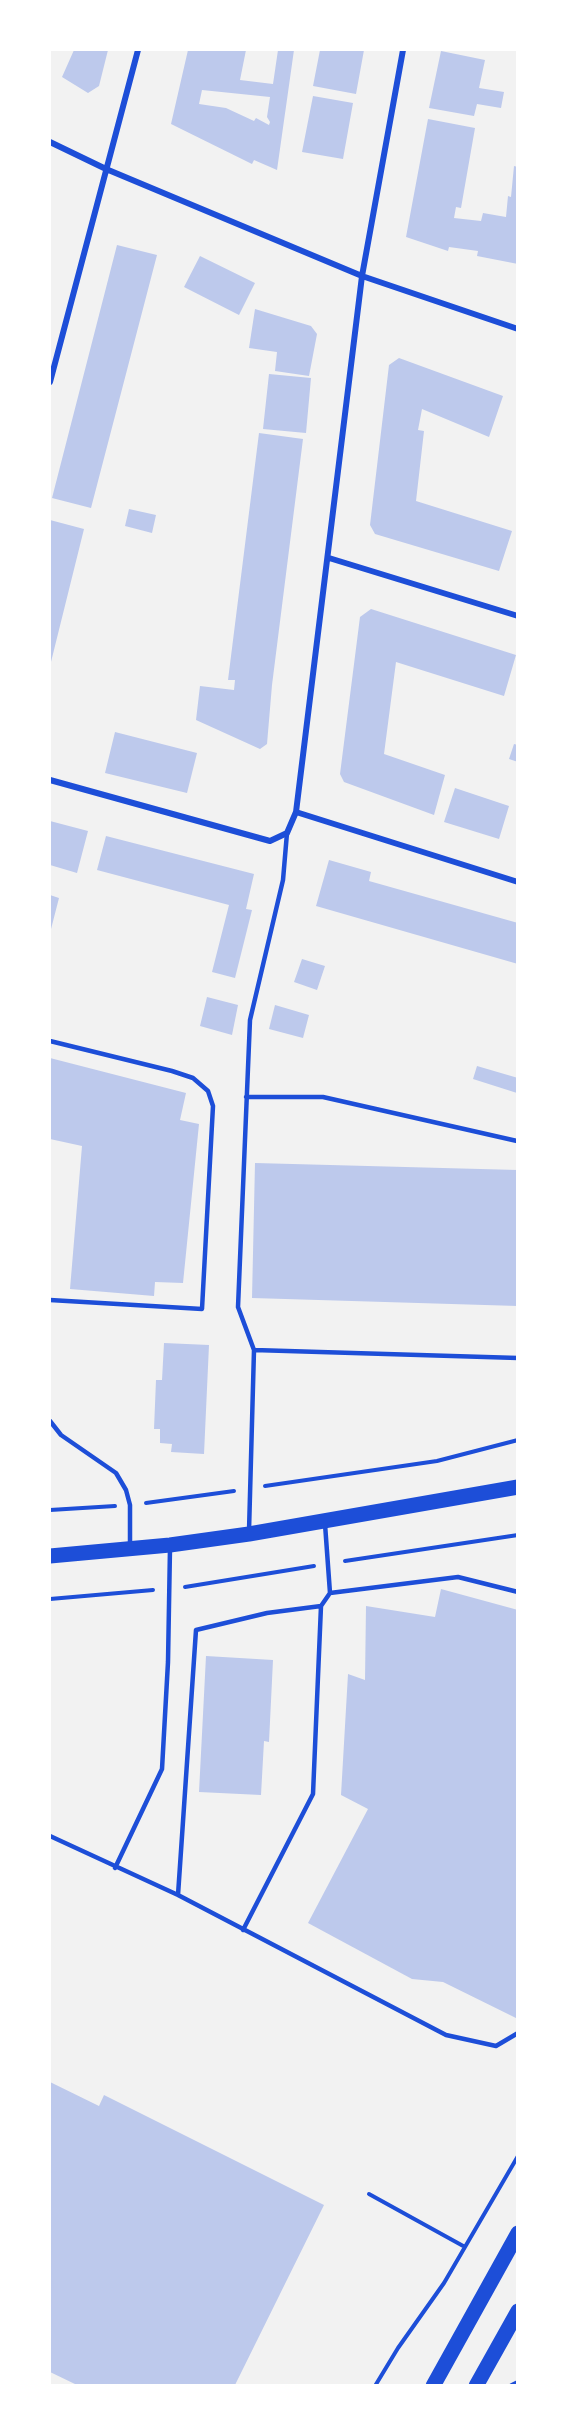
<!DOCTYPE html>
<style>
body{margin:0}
#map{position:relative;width:567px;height:2435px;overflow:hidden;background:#f2f2f2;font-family:"IBM Plex Serif",serif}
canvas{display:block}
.frame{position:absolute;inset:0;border:51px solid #fff;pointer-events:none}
</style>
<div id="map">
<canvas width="567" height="2435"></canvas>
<div class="frame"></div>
</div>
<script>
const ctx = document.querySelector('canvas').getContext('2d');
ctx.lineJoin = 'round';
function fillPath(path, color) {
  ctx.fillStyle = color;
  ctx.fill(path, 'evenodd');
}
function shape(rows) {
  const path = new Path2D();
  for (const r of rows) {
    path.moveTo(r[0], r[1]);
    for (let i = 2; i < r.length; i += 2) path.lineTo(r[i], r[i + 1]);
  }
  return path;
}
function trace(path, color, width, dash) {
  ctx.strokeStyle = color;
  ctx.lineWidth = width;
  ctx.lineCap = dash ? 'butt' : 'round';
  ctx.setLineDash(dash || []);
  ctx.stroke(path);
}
const building = shape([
 [74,50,108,50,99,86,88,93,62,77],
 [188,50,246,50,240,80,273,84,278,50,294,50,277,170,254,160,252,164,171,124],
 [202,90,270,97,267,117,270,122,269,125,256,118,254,121,226,108,199,104],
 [320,50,364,50,356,94,313,86],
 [441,51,485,60,479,88,504,92,501,108,477,104,474,116,429,108],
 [313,96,353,103,343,159,302,152],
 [428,119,475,128,461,208,456,207,454,218,481,221,483,213,506,217,508,196,511,197,514,166,518,167,518,264,477,256,478,251,449,247,448,251,406,237],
 [117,245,157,255,91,508,52,498],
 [200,256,255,283,239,315,184,287],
 [255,309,311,326,317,334,309,376,275,371,277,352,249,348],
 [399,358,503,396,489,437,422,409,418,430,424,431,416,501,512,531,499,571,375,534,370,525,389,365],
 [269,374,311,378,306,433,263,429],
 [259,433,303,439,272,685,267,744,260,749,196,720,200,686,234,690,235,680,228,680],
 [129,509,156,515,152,533,125,526],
 [50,520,84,529,50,666],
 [371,609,516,655,504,696,396,662,384,754,445,775,434,815,344,782,340,774,360,617],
 [115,732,197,753,187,793,105,773],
 [514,744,518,745,518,762,509,759],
 [455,788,509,806,499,839,444,822],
 [50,821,88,831,77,873,50,865],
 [106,836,254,874,246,909,252,910,235,978,212,972,229,905,97,870],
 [329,860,371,872,369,881,518,923,518,964,316,906],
 [50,895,59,898,50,933],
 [302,959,325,966,317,990,294,982],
 [207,997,238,1005,232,1035,200,1026],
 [275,1005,309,1015,303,1038,269,1029],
 [50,1058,186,1093,180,1120,199,1124,183,1283,155,1282,154,1296,70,1289,82,1146,50,1139],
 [477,1066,518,1078,517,1093,473,1079],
 [255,1163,518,1170,518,1306,252,1298],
 [164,1343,209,1345,204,1454,171,1452,172,1444,160,1443,160,1429,154,1429,156,1380,162,1380],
 [441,1589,518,1610,518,2019,443,1982,412,1979,308,1923,368,1809,341,1795,348,1674,365,1680,366,1606,435,1617],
 [206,1656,273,1660,269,1742,264,1741,261,1795,199,1792],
 [50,2082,99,2106,104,2095,324,2205,235,2385,77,2385,50,2372]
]);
const path = shape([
 [265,1486,437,1461,518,1440],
 [146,1503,234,1491],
 [50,1510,115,1506],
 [345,1561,518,1535],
 [185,1587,314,1566],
 [50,1599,153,1590],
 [369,2194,465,2247],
 [375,2386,398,2348,444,2283,518,2156]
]);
const service = shape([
 [50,1041,172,1071,193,1078,208,1091,213,1106,202,1309,50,1300],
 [246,1097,323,1097,517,1141],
 [254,1350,238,1307,250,1020,283,880,287,833],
 [50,1421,61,1435,116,1473,126,1490,130,1505,130,1546],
 [249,1531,254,1350,518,1358],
 [330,1593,458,1577,518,1592],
 [50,1836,178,1895,446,2035,496,2046,518,2033],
 [115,1868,162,1769,168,1662,170,1548],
 [178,1895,196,1630,267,1613,321,1606],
 [243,1930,313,1794,321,1606,330,1593,325,1524]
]);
const minor = shape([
 [50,142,106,169,362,276,518,329],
 [50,382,138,50],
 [329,558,518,616],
 [50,780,270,841,287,833,296,812,362,276,403,50],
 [296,812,518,882],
 [512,2386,518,2383]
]);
const primary = shape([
 [50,1556,170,1545,249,1534,518,1487],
 [433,2386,518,2233],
 [476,2386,518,2311]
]);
fillPath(building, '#bdc9ec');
trace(path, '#1d4ed8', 4);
trace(service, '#1d4ed8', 4.5);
trace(minor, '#1d4ed8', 6);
trace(primary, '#1d4ed8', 15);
</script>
